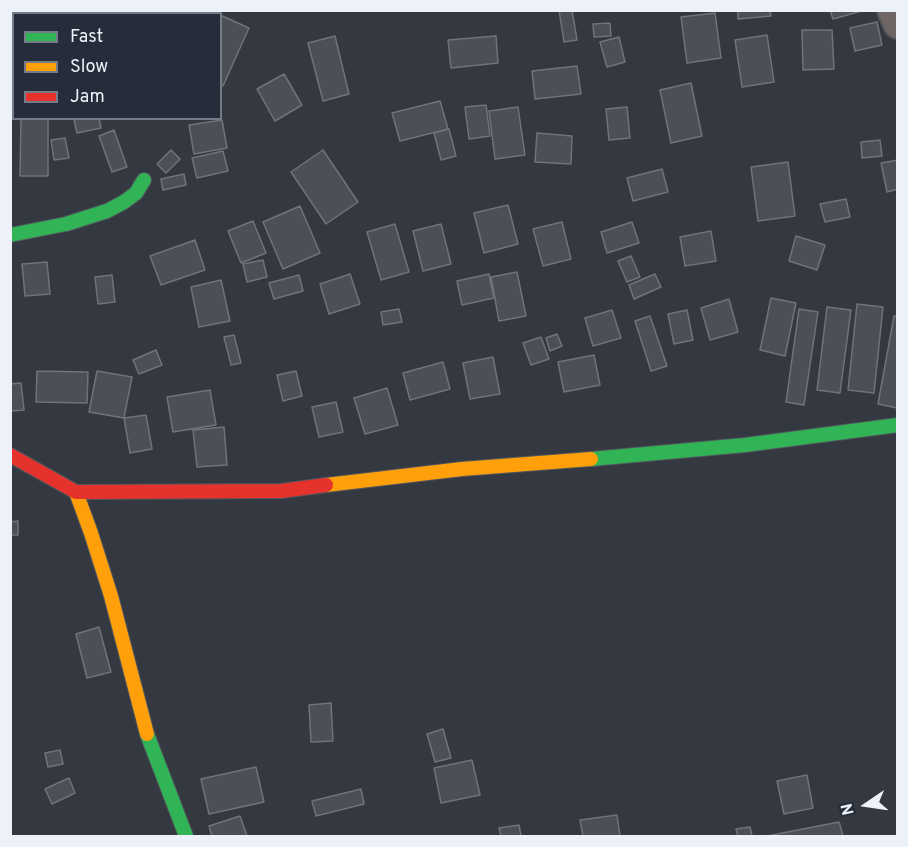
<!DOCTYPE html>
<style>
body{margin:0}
#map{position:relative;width:908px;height:847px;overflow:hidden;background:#343840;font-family:Overpass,sans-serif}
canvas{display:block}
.frame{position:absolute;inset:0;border:12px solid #ecf1fa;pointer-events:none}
.legend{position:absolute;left:12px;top:12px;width:210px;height:108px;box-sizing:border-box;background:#252c3a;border:2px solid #757b87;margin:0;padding:8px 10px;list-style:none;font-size:18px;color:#ecf1fa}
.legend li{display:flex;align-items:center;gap:12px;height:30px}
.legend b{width:30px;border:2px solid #757b87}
.north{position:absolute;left:836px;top:775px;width:60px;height:60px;-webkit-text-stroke:4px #252c3a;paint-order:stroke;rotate:257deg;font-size:16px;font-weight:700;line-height:24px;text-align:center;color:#ecf1fa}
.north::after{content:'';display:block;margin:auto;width:21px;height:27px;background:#ecf1fa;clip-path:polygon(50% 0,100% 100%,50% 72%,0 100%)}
</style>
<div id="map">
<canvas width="908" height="847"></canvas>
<div class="frame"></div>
<ul class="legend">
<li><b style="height:8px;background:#30b455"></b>Fast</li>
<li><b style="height:8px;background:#ff9f0a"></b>Slow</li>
<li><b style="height:8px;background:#e5322d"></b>Jam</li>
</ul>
<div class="north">N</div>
</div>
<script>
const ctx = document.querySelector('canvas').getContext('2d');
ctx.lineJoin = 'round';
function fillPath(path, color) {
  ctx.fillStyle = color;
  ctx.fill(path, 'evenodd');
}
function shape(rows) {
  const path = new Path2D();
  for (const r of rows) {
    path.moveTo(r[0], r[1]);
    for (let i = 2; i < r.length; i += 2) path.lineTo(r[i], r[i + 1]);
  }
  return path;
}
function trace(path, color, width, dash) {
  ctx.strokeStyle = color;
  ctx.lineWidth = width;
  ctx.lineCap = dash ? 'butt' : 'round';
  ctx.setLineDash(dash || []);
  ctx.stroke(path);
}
const building = shape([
 [148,10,158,10,158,14,127,14,148,10],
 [559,10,572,10,577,40,564,42,559,10],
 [738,10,770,10,771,16,738,19,738,10],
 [830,10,865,10,833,19,830,10],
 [715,13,721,58,687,63,681,17,715,13],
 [220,15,249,28,223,86,220,85,220,15],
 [877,22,882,45,855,51,850,28,877,22],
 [610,23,611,36,594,37,593,24,610,23],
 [802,30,832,30,834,69,803,70,802,30],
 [767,35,774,82,742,87,735,40,767,35],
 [335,36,349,94,323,101,308,43,335,36],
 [496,36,498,63,451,68,448,40,496,36],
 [619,37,625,62,607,67,600,42,619,37],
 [577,66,581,94,535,99,532,71,577,66],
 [284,74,302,105,275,121,257,89,284,74],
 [691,83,702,136,671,143,660,90,691,83],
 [10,85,14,85,14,112,10,112,10,85],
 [440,101,448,129,400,141,392,113,440,101],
 [486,105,490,136,469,139,465,107,486,105],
 [518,107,525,155,495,159,489,111,518,107],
 [627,107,630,138,609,140,606,109,627,107],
 [21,118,48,119,48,176,20,176,21,118],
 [99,118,101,128,77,133,74,119,99,118],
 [222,120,227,148,194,154,189,125,222,120],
 [449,129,456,156,441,160,434,133,449,129],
 [114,130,127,167,112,172,99,136,114,130],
 [537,133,572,136,571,164,535,162,537,133],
 [65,138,69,158,54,160,51,140,65,138],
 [880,140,882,156,862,158,861,142,880,140],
 [171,150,180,159,166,173,157,164,171,150],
 [323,150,358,202,326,224,291,172,323,150],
 [223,151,228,171,197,178,192,158,223,151],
 [898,160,898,189,887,192,881,163,898,160],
 [788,162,795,216,758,221,751,167,788,162],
 [662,169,668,192,633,201,627,178,662,169],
 [184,174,186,185,163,190,161,179,184,174],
 [846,199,850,217,825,222,820,204,846,199],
 [508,205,518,244,484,253,474,213,508,205],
 [300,206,320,253,283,269,263,222,300,206],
 [253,221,266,253,241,263,228,231,253,221],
 [562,222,571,259,543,266,533,229,562,222],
 [632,222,639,243,607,253,601,232,632,222],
 [395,224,409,272,381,280,367,232,395,224],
 [441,224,451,264,423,271,413,231,441,224],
 [711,231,716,261,685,266,680,237,711,231],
 [796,236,825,245,817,270,789,261,796,236],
 [195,240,205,270,161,285,150,256,195,240],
 [631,256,640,277,627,282,618,261,631,256],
 [263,260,267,277,247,282,243,264,263,260],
 [47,262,50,294,25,296,22,264,47,262],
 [517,272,526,316,499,321,491,277,517,272],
 [350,274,360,304,329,314,320,284,350,274],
 [489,274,494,298,462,305,457,281,489,274],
 [655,274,661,287,634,299,629,285,655,274],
 [112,275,115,302,98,304,95,277,112,275],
 [299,275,303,291,274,299,269,283,299,275],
 [221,280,230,321,199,327,191,287,221,280],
 [771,298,796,303,785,356,760,350,771,298],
 [729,299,738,332,710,340,701,308,729,299],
 [857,304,883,307,874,393,848,390,857,304],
 [827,307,851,310,840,393,817,390,827,307],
 [399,309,402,322,383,325,381,312,399,309],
 [799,309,818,312,804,405,786,402,799,309],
 [612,310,621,338,593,346,585,318,612,310],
 [687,310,693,340,674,344,668,314,687,310],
 [650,316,667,366,651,371,635,321,650,316],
 [894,316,898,316,897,408,878,404,894,316],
 [557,334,562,346,550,351,546,338,557,334],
 [234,335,241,363,231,365,224,337,234,335],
 [541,337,549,359,531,365,523,343,541,337],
 [156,350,162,365,139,374,133,360,156,350],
 [594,355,600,385,564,392,558,362,594,355],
 [493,357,500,394,470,399,463,363,493,357],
 [443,362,450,389,410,400,403,373,443,362],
 [37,371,88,372,87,403,36,402,37,371],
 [97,371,132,377,124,418,89,412,97,371],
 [296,371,302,396,283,401,277,375,296,371],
 [21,383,24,410,10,411,10,384,21,383],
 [387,388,398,425,365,434,354,398,387,388],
 [210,390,216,425,173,432,167,397,210,390],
 [336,402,343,432,319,437,312,407,336,402],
 [146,415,152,449,130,453,124,418,146,415],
 [224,427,227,465,197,467,193,430,224,427],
 [18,521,18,535,10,535,10,522,18,521],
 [99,627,111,672,87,678,76,634,99,627],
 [331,703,333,741,311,742,309,705,331,703],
 [443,729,451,758,435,762,427,734,443,729],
 [60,750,63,764,48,767,45,753,60,750],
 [472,760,480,795,441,803,434,768,472,760],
 [256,767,264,802,209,814,201,779,256,767],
 [807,775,813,808,784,814,777,781,807,775],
 [69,778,75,793,52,804,45,789,69,778],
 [361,789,364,804,316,816,312,801,361,789],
 [617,815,620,836,583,836,580,820,617,815],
 [240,816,247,836,212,836,209,826,240,816],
 [839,822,843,836,767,836,839,822],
 [519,825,521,836,501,836,499,828,519,825],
 [750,827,752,836,738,836,736,829,750,827]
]);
const street = shape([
 [892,10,898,24]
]);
const fast = shape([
 [10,235,66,224,107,211,124,202,136,193,144,180],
 [591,459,745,445,898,425],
 [147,734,186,836]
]);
const slow = shape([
 [326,485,462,469,591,459],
 [76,492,91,533,111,596,147,734]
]);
const jam = shape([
 [10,455,76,492,281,491,326,485]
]);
fillPath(building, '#4c4f55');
trace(building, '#70737b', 1.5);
trace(street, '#52565d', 32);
trace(fast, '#52565d', 16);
trace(slow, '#52565d', 16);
trace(jam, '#52565d', 16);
trace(street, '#706565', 28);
trace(fast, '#30b455', 14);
trace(slow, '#ff9f0a', 14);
trace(jam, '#e5322d', 14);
</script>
